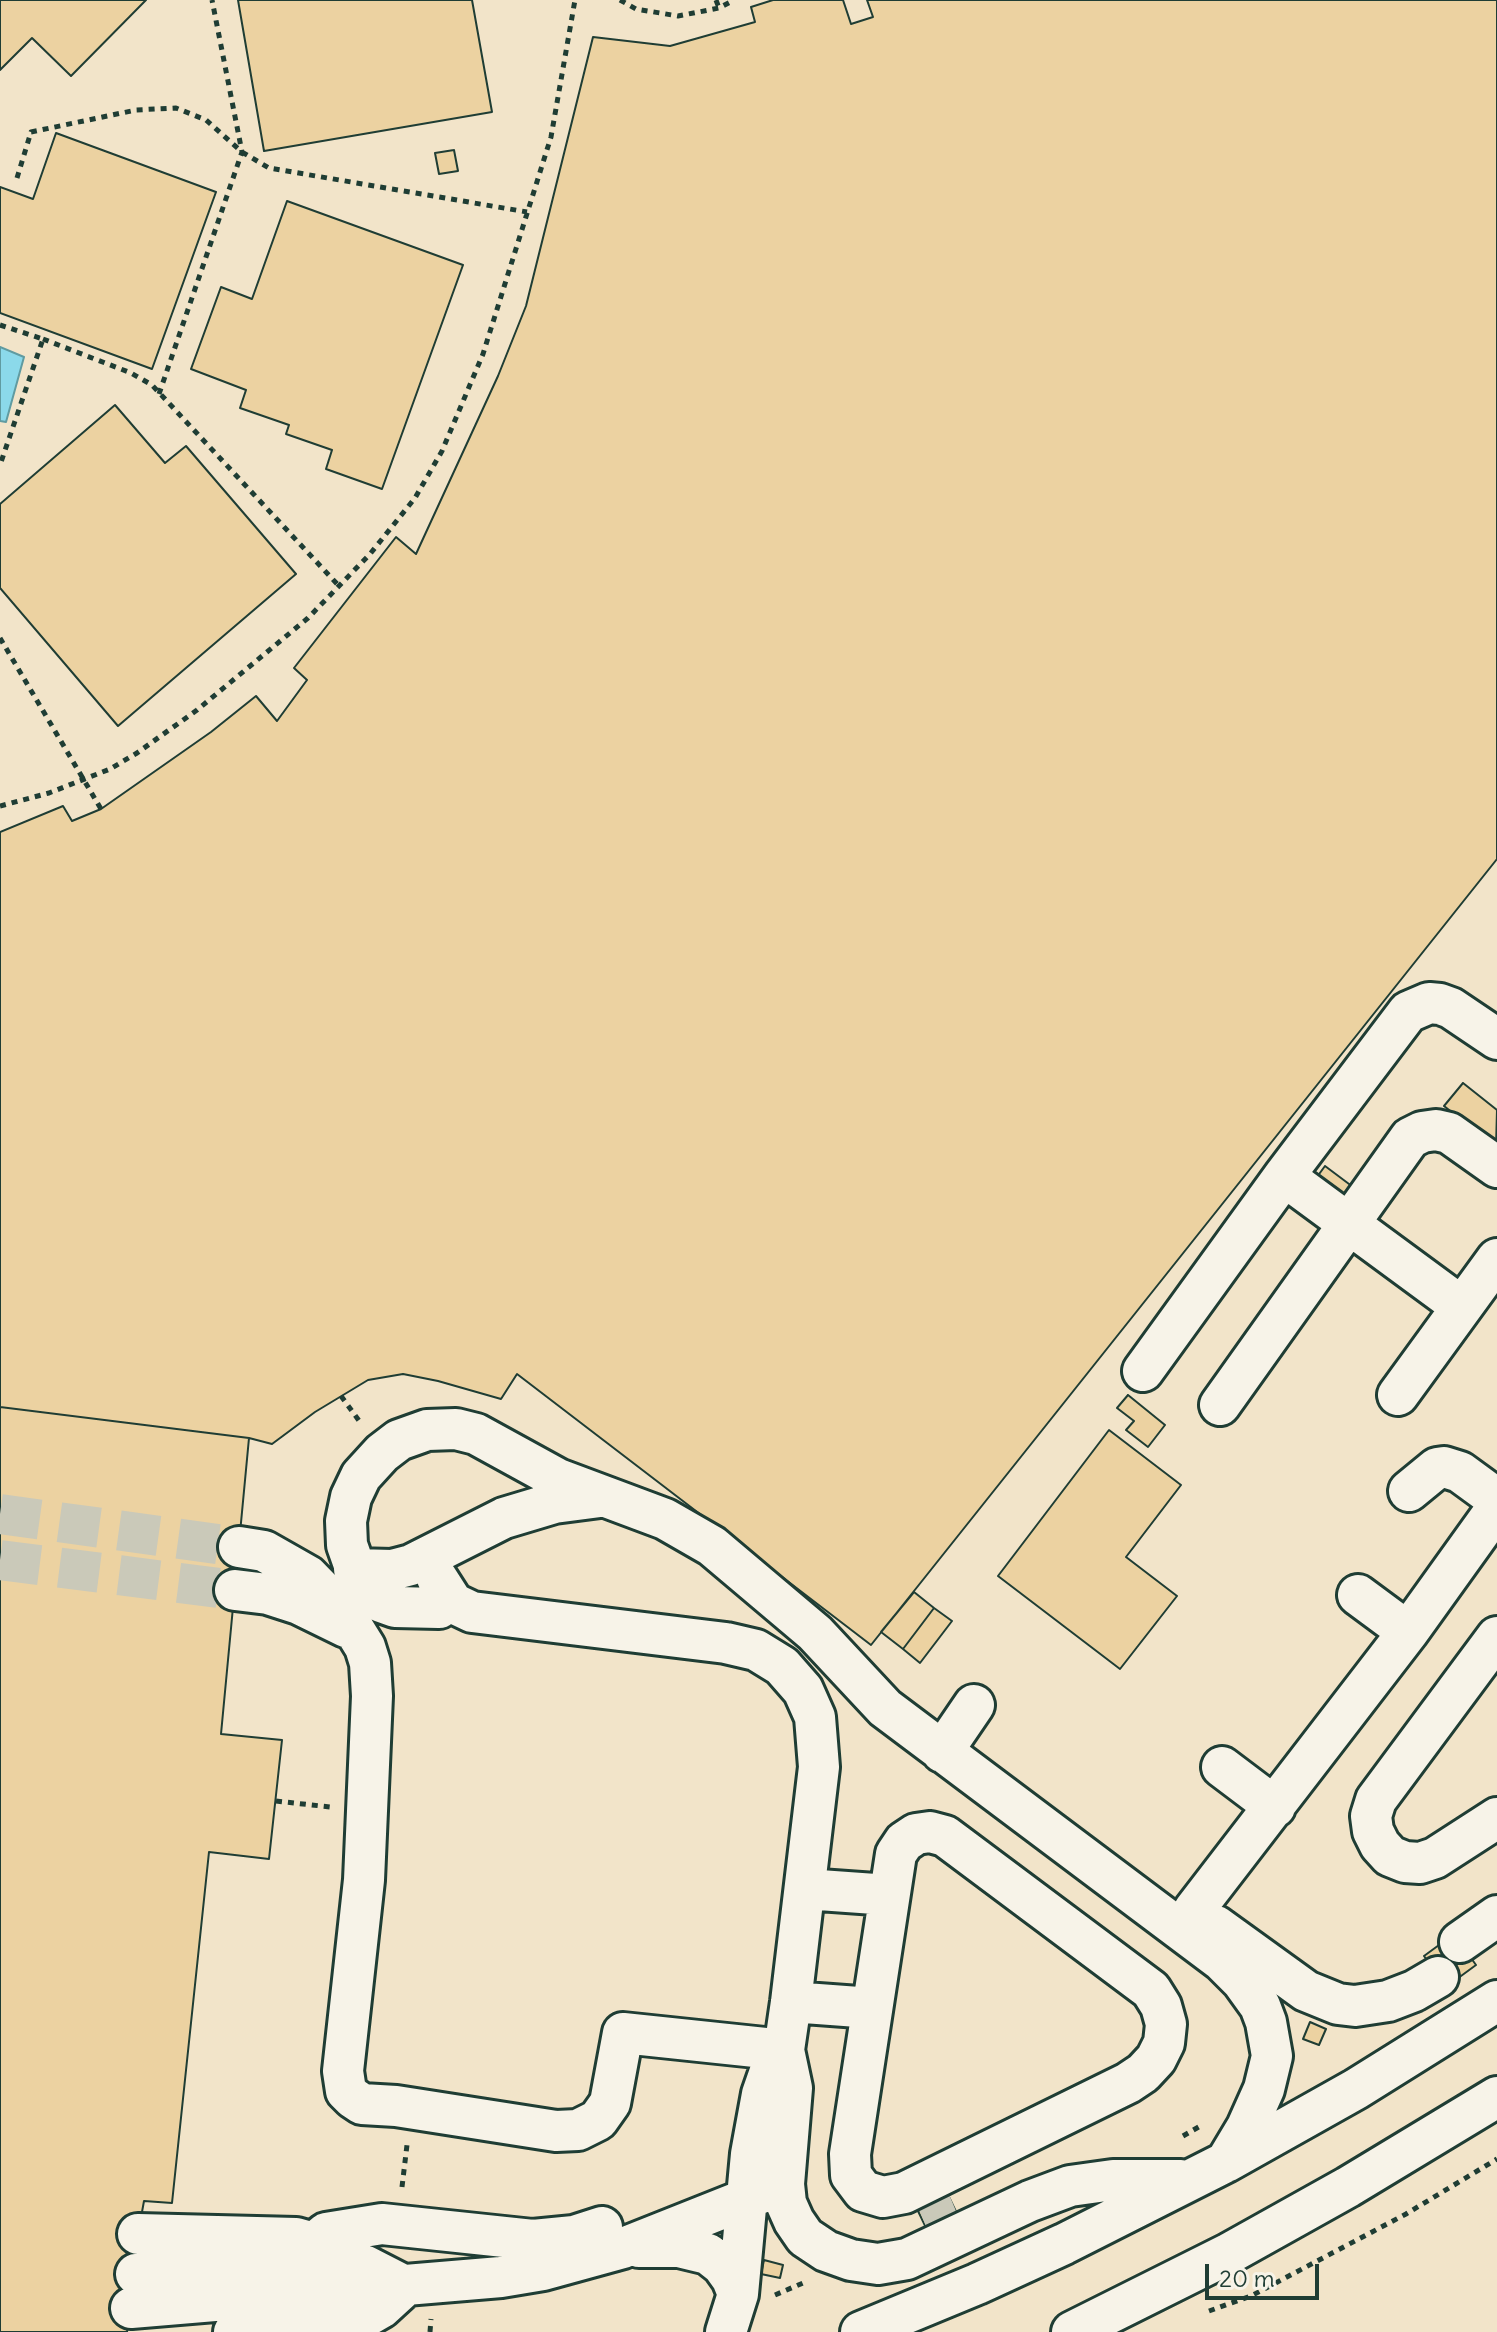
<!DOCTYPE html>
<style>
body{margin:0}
#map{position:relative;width:1497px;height:2332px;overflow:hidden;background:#f5ecda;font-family:Delius,sans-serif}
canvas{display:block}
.scale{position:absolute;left:1205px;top:2264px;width:114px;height:36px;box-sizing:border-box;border:4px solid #1f3d34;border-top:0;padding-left:10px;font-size:24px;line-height:28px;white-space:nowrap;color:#1f3d34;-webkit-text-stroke:6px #f7f3e8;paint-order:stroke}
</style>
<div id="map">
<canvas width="1497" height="2332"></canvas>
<div class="scale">20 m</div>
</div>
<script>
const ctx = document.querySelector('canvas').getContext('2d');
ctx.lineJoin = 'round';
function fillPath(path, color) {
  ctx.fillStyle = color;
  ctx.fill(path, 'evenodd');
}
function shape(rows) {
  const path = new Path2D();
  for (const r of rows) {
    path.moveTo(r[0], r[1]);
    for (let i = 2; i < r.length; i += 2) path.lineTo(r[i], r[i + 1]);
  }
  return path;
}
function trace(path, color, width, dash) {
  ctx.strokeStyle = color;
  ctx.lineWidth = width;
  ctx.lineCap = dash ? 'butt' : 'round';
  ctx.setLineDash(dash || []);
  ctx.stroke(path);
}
const built = shape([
 [0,0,1497,0,1497,2332,0,2332]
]);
const water = shape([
 [0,347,24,357,6,422,0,421,0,347]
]);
const building = shape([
 [0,0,146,0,71,76,32,38,0,70,0,0],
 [238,0,472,0,492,112,264,151,238,0],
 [773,0,843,0,851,24,873,17,867,0,1497,0,1497,859,871,1645,517,1374,501,1399,438,1381,403,1374,368,1380,315,1412,272,1444,249,1438,0,1407,0,832,63,806,72,821,101,809,211,732,256,696,277,721,307,680,294,668,396,537,416,554,498,376,526,306,593,37,670,46,755,22,751,7,773,0],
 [56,133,216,192,152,369,0,313,0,187,33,199,56,133],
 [454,150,458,171,439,174,435,153,454,150],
 [287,201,463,265,382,489,326,469,332,450,286,434,289,425,240,408,246,390,191,369,221,287,252,299,287,201],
 [115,405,165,463,186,446,296,574,118,726,0,588,0,504,115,405],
 [1463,1083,1497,1110,1496,1147,1444,1106,1463,1083],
 [1325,1166,1353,1187,1342,1202,1314,1181,1325,1166],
 [1128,1395,1165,1425,1148,1447,1126,1430,1134,1421,1117,1408,1128,1395],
 [0,1407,249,1438,221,1734,282,1740,269,1859,209,1852,172,2203,144,2201,138,2234,136,2274,127,2332,0,2332,0,1407],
 [1109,1430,1181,1485,1126,1557,1177,1596,1120,1669,998,1576,1109,1430],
 [914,1592,934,1608,903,1649,881,1632,914,1592],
 [934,1608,952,1621,920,1663,903,1649,934,1608],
 [1454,1934,1476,1965,1446,1987,1424,1956,1454,1934],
 [1310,2022,1326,2029,1319,2045,1303,2039,1310,2022],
 [949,2197,961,2222,930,2236,918,2211,949,2197],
 [764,2260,783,2265,780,2278,761,2274,764,2260]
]);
const minorTunnel = shape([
 [0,1514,239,1547],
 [0,1560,235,1590],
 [925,2224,956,2211]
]);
const path = shape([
 [620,0,636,9,678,16,719,8,734,0],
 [716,0,719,8],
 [17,178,31,132,136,110,176,108,206,120,242,152,269,168,527,212],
 [0,325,43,339,0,465],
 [43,339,131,373,152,385,339,586],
 [159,394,242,152,212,0],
 [0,638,101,809],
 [0,806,49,793,110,769,137,753,197,710,308,618,370,554,415,498,442,451,483,354,551,137,575,0],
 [341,1396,360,1422],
 [276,1801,330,1807],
 [1183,2136,1202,2125],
 [402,2187,407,2145],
 [775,2295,803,2283],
 [1209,2311,1251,2296,1406,2214,1497,2159],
 [430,2332,431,2319]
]);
const minor = shape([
 [1284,1176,1462,1307],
 [1143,1371,1284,1176,1408,1012,1429,1003,1440,1004,1451,1008,1497,1039],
 [1398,1395,1497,1259],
 [1220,1405,1410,1138,1422,1132,1436,1130,1449,1133,1497,1167],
 [1409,1491,1437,1468,1444,1467,1460,1472,1497,1499],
 [239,1547,264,1551,308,1576,344,1613,365,1647,370,1663,372,1696,364,1880,343,2071,346,2091,353,2098,362,2104,396,2106,556,2131,578,2130,598,2120,610,2103,623,2033,784,2050],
 [354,1569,392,1570,411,1565,504,1518,554,1503,600,1497],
 [437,1578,453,1603,472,1612,726,1643,756,1650,782,1666,803,1690,815,1717,819,1767,791,2002,784,2050,770,2071,762,2094,751,2154,738,2294,726,2332],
 [235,1590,268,1594,299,1604,346,1627],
 [1358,1595,1408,1632],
 [449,1598,439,1608,395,1607,381,1602,360,1582,347,1545,346,1521,351,1497,361,1476,382,1453,399,1440,427,1430,456,1429,476,1434,558,1479,665,1519,712,1546,815,1633,885,1708,1222,1961,1242,1981,1260,2006,1266,2022,1272,2056,1264,2089,1247,2127,1226,2162],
 [1497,1637,1376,1800,1371,1816,1373,1831,1380,1845,1390,1856,1405,1862,1420,1863,1435,1858,1497,1818],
 [942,1752,974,1705],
 [1222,1767,1275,1807],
 [930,1832,945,1836,1151,1990,1161,2006,1166,2024,1164,2043,1156,2059,1143,2073,1128,2083,904,2193,883,2197,863,2191,851,2175,850,2154,896,1854,904,1842,916,1834,930,1832],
 [805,1889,889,1895],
 [1194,1910,1408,1632,1497,1508],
 [1216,1926,1306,1991,1338,2004,1355,2006,1388,2001,1414,1991,1438,1977],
 [1460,1942,1497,1916],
 [791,2002,872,2008],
 [784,2050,792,2088,784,2184,786,2203,794,2221,805,2237,826,2251,851,2260,878,2264,907,2259,1030,2201,1070,2186,1113,2180,1181,2180],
 [138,2234,296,2238,314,2243,331,2252],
 [314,2243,326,2233,382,2224,533,2240,574,2236,602,2227],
 [639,2247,679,2247,708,2254,722,2265,732,2279,738,2294],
 [136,2274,345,2262,366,2266,405,2286,381,2308,367,2316,348,2322,234,2332],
 [131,2308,501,2277,543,2270,623,2248,784,2184],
 [861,2332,977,2284,1064,2244,1226,2162,1356,2089,1497,2001],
 [1072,2332,1228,2254,1348,2187,1497,2097]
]);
fillPath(built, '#f2e4c9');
fillPath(water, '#8bd9ea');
trace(water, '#609ba1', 2);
fillPath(building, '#ecd2a1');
trace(building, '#1f3d34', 2);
trace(minorTunnel, '#cac9b9', 40, [40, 20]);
trace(minor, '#1f3d34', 46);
trace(path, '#1f3d34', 5, [6, 6]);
trace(minor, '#f7f3e8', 40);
</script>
